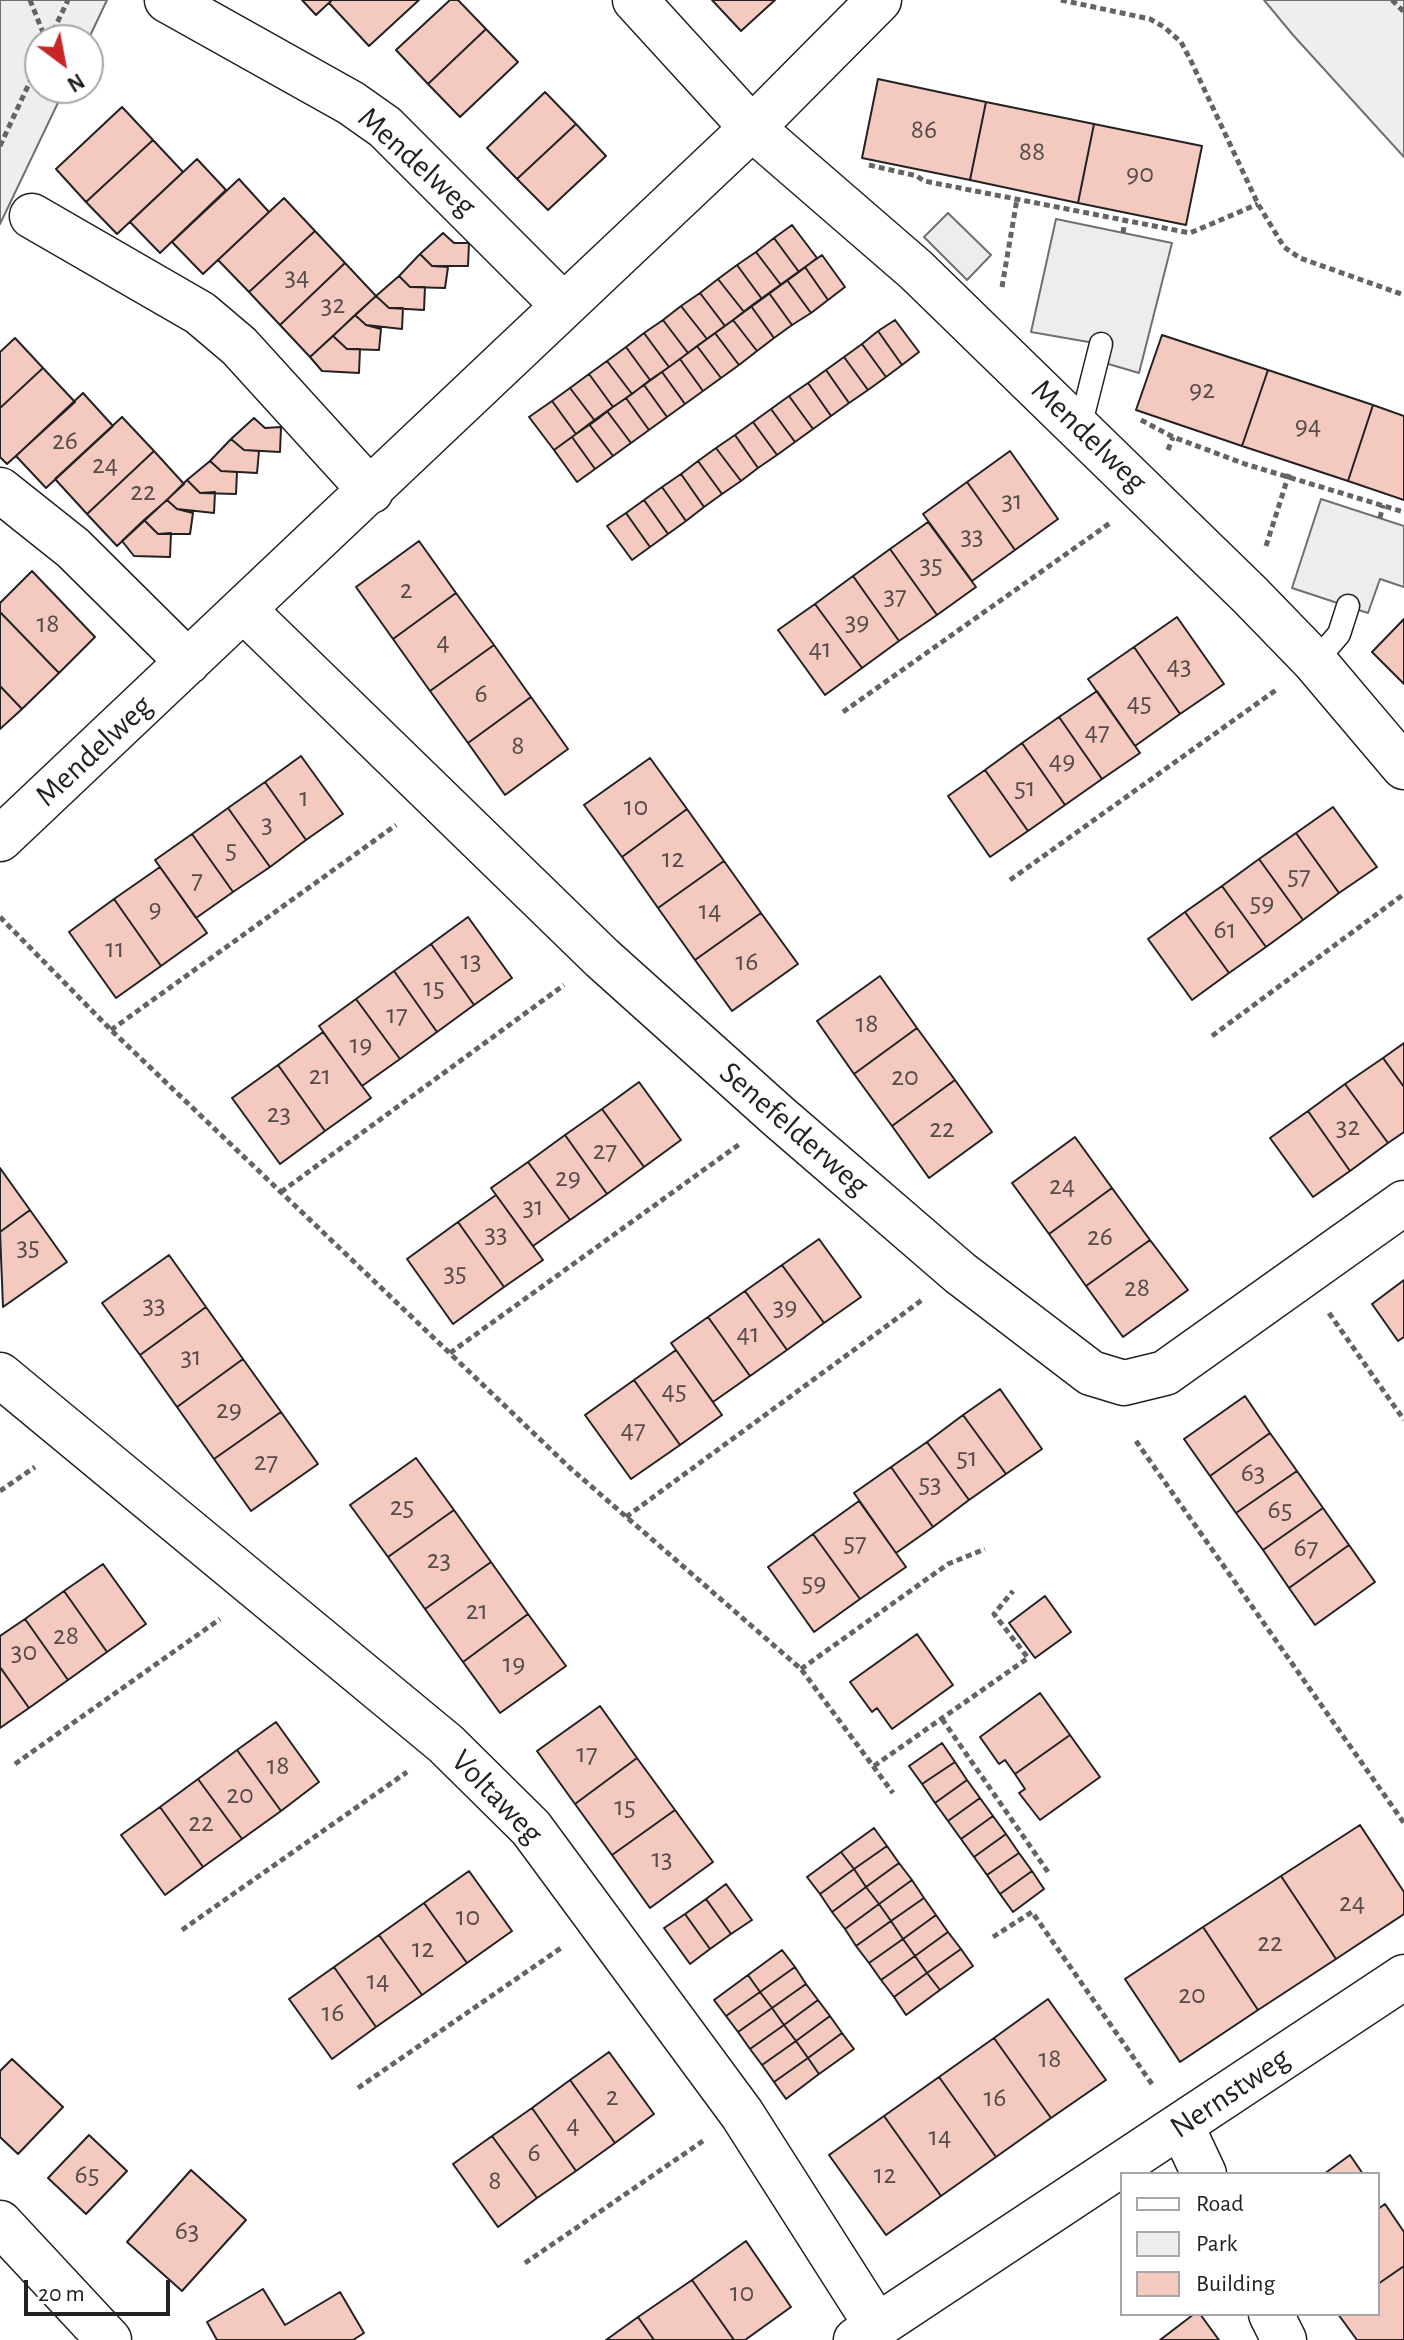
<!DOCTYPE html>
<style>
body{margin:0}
#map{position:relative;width:1404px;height:2340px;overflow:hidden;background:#fff;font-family:"Alegreya Sans",sans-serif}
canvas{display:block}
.legend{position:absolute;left:1120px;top:2172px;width:260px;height:144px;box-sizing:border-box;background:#fff;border:2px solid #a7a7a7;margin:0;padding:10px 14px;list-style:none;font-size:24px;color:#222}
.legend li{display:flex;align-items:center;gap:16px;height:40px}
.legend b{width:40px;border:2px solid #a7a7a7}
.north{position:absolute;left:24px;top:24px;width:80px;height:80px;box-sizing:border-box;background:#fff;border:2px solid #a7a7a7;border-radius:50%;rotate:148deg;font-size:22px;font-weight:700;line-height:32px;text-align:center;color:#222}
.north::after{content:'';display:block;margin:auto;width:28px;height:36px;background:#c62828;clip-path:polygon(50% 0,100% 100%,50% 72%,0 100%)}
.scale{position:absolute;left:24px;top:2280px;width:146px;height:36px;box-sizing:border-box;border:4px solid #222;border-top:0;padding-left:10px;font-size:24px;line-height:28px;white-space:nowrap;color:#222;-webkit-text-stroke:6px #fff;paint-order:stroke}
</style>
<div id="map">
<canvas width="1404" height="2340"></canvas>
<ul class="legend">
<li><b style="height:10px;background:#fff"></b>Road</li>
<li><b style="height:22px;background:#eee"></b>Park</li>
<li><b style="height:22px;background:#f3c9c0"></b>Building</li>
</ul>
<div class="north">N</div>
<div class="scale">20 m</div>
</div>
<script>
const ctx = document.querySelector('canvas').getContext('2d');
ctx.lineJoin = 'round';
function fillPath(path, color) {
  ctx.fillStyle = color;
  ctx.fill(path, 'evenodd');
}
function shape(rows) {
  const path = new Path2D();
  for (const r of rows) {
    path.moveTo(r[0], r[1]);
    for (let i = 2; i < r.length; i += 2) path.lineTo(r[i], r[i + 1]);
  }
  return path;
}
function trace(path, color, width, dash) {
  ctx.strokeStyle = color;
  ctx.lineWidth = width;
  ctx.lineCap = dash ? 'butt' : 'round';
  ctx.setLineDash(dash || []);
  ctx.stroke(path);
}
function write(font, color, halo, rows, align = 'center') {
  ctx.font = font + ' "Alegreya Sans",sans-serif';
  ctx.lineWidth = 6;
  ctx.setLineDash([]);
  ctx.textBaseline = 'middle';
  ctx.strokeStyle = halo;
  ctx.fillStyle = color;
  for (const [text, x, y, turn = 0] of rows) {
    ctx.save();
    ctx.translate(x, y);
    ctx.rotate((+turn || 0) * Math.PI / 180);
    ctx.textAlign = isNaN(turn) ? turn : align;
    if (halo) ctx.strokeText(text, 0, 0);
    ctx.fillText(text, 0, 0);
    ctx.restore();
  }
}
const green = shape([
 [0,0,107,0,88,40,40,40,40,88,65,88,0,224,0,0],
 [1264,0,1404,0,1404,157,1293,35,1264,0]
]);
const parking = shape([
 [948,213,991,255,967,280,924,237,948,213],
 [1056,219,1172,243,1139,373,1105,363,1100,344,1031,332,1056,219],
 [1321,499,1404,526,1404,587,1380,579,1368,613,1292,588,1321,499]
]);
const building = shape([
 [302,0,332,0,316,15,302,0],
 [332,0,419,0,369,46,329,3,332,0],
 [450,0,458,0,486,29,428,84,396,50,450,0],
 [712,0,775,0,741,31,712,0],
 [486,29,518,62,460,117,428,84,486,29],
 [878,79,986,102,970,180,862,158,878,79],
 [545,92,576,124,517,179,487,148,545,92],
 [986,102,1094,124,1078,203,970,180,986,102],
 [122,107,153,140,86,202,56,169,122,107],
 [576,124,606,156,548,210,517,179,576,124],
 [1094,124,1202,146,1186,225,1078,203,1094,124],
 [153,140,183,172,117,234,86,202,153,140],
 [197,159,226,190,160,253,130,222,197,159],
 [239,179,269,212,203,274,172,242,239,179],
 [284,198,315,231,249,292,218,260,284,198],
 [792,225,817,258,799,272,774,238,792,225],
 [315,231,345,263,280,325,249,292,315,231],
 [443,233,454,243,469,243,468,266,432,266,420,254,443,233],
 [774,238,799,272,781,285,756,252,774,238],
 [756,252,781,285,762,299,737,265,756,252],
 [420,254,432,266,448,267,445,288,410,287,399,276,420,254],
 [822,255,845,287,828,300,805,267,822,255],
 [345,263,376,296,310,357,280,325,345,263],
 [737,265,762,299,744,312,718,279,737,265],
 [805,267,828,300,811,313,787,280,805,267],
 [399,276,410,287,425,287,424,310,389,308,376,296,399,276],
 [718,279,744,312,725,326,700,293,718,279],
 [787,280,811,313,792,325,769,293,787,280],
 [700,293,725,326,707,339,681,306,700,293],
 [769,293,792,325,774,338,751,306,769,293],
 [376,296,389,308,403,308,402,329,366,325,355,315,376,296],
 [681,306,707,339,688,353,663,320,681,306],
 [751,306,774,338,757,351,733,320,751,306],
 [355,315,366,325,381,329,379,350,347,349,333,336,355,315],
 [663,320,688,353,669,367,644,333,663,320],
 [733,320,757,351,739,365,715,333,733,320],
 [895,320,919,352,902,365,878,331,895,320],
 [878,331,902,365,886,377,862,344,878,331],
 [644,333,669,367,650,380,626,347,644,333],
 [715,333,739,365,721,378,697,346,715,333],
 [1162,335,1268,370,1242,446,1136,410,1162,335],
 [333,336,347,349,360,349,359,373,322,371,310,357,333,336],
 [15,338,43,368,0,408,0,352,15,338],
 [862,344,886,377,868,390,844,357,862,344],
 [697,346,721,378,703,391,680,359,697,346],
 [626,347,650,380,632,394,607,361,626,347],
 [844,357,868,390,849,403,826,370,844,357],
 [680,359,703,391,685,404,662,372,680,359],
 [607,361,632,394,613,407,589,374,607,361],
 [43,368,75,402,7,464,0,457,0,408,43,368],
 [826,370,849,403,831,416,808,383,826,370],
 [1268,370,1373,405,1348,481,1242,446,1268,370],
 [662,372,685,404,667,417,644,385,662,372],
 [589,374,613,407,595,421,570,388,589,374],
 [808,383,831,416,813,429,789,396,808,383],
 [644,385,667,417,649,430,626,398,644,385],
 [570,388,595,421,576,434,552,401,570,388],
 [83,393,113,426,46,488,16,456,83,393],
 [789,396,813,429,795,442,771,409,789,396],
 [626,398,649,430,631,443,607,411,626,398],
 [552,401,576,434,554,450,529,417,552,401],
 [1373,405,1404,416,1404,500,1348,481,1373,405],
 [771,409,795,442,777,455,753,422,771,409],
 [607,411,631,443,613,456,589,424,607,411],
 [122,417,154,451,87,514,55,479,122,417],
 [254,418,265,428,281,427,280,452,244,450,231,439,254,418],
 [753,422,777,455,758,468,735,435,753,422],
 [589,424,613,456,595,469,572,437,589,424],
 [735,435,758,468,741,481,716,448,735,435],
 [572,437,595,469,577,482,554,450,572,437],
 [231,439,244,450,259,451,257,473,221,471,210,461,231,439],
 [716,448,741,481,722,494,698,461,716,448],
 [154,451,184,484,117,546,87,514,154,451],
 [1010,451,1058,519,1015,550,967,482,1010,451],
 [210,461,221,471,237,472,236,494,200,493,187,480,210,461],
 [698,461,722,494,704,507,681,474,698,461],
 [681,474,704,507,686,521,662,487,681,474],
 [187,480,200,493,215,492,214,513,177,509,167,500,187,480],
 [967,482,1015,550,972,581,923,514,967,482],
 [662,487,686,521,668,534,644,500,662,487],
 [167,500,177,509,193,513,190,534,158,534,144,520,167,500],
 [644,500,668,534,650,547,626,513,644,500],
 [626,513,650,547,632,560,607,526,626,513],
 [144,520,158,534,171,533,170,557,134,556,122,541,144,520],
 [928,522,976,587,937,615,890,549,928,522],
 [419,541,456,593,393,639,356,587,419,541],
 [890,549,937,615,899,641,853,576,890,549],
 [32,571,95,637,59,673,0,612,0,603,32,571],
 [853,576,899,641,862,668,815,604,853,576],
 [456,593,494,645,430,691,393,639,456,593],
 [815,604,862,668,825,695,778,630,815,604],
 [0,612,59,673,22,709,0,686,0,612],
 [1177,617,1224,684,1180,714,1134,647,1177,617],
 [1404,619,1404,684,1372,652,1404,619],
 [494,645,531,697,468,743,430,691,494,645],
 [1134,647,1180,714,1135,746,1088,679,1134,647],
 [0,686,22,709,0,729,0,686],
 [1097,691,1140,753,1102,779,1059,717,1097,691],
 [531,697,568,749,505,795,468,743,531,697],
 [1059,717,1102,779,1065,805,1022,743,1059,717],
 [1022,743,1065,805,1028,831,985,770,1022,743],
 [301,756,343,814,306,840,265,782,301,756],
 [650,758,687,809,622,857,584,805,650,758],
 [985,770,1028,831,990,857,948,796,985,770],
 [265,782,306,840,270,867,228,808,265,782],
 [1333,807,1377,867,1339,893,1296,833,1333,807],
 [228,808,270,867,233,892,192,834,228,808],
 [687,809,724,861,658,908,622,857,687,809],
 [1296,833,1339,893,1303,920,1259,859,1296,833],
 [192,834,233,892,196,918,155,860,192,834],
 [1259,859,1303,920,1266,947,1222,886,1259,859],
 [724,861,761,913,695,960,658,908,724,861],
 [160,867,207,933,161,966,114,899,160,867],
 [1222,886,1266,947,1229,973,1185,912,1222,886],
 [114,899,161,966,116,998,69,932,114,899],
 [1185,912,1229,973,1192,1000,1148,939,1185,912],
 [761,913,798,964,732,1011,695,960,761,913],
 [468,917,512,978,474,1005,431,944,468,917],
 [431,944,474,1005,437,1032,394,971,431,944],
 [394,971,437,1032,400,1059,356,999,394,971],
 [880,976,917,1028,854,1074,817,1021,880,976],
 [356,999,400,1059,362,1086,319,1026,356,999],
 [917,1028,955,1080,892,1126,854,1074,917,1028],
 [323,1032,371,1098,325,1131,278,1065,323,1032],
 [1404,1043,1404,1087,1383,1058,1404,1043],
 [1383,1058,1404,1087,1404,1132,1388,1143,1345,1084,1383,1058],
 [278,1065,325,1131,280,1164,232,1098,278,1065],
 [955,1080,992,1132,929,1178,892,1126,955,1080],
 [639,1082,681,1140,644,1167,602,1109,639,1082],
 [1345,1084,1388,1143,1350,1171,1308,1111,1345,1084],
 [602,1109,644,1167,607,1194,565,1135,602,1109],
 [1308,1111,1350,1171,1313,1197,1270,1138,1308,1111],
 [565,1135,607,1194,570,1220,528,1162,565,1135],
 [1075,1137,1112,1188,1049,1234,1012,1183,1075,1137],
 [528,1162,570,1220,533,1246,491,1188,528,1162],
 [0,1168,30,1210,0,1232,0,1168],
 [1112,1188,1150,1240,1086,1286,1049,1234,1112,1188],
 [496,1195,543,1260,504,1287,458,1222,496,1195],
 [30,1210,67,1262,3,1307,0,1232,30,1210],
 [458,1222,504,1287,453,1324,407,1259,458,1222],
 [819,1239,861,1297,824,1323,782,1265,819,1239],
 [1150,1240,1188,1290,1123,1337,1086,1286,1150,1240],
 [169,1255,206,1307,140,1355,102,1303,169,1255],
 [782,1265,824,1323,787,1350,745,1291,782,1265],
 [1404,1280,1404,1337,1398,1341,1372,1304,1404,1280],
 [745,1291,787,1350,750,1376,708,1317,745,1291],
 [206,1307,243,1359,177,1407,140,1355,206,1307],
 [708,1317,750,1376,713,1402,671,1343,708,1317],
 [676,1350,722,1415,680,1445,634,1380,676,1350],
 [243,1359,281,1412,214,1459,177,1407,243,1359],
 [634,1380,680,1445,631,1479,585,1415,634,1380],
 [1000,1389,1042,1449,1006,1474,963,1415,1000,1389],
 [1245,1396,1270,1433,1210,1476,1184,1439,1245,1396],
 [281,1412,318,1464,251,1511,214,1459,281,1412],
 [963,1415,1006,1474,969,1500,927,1442,963,1415],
 [1270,1433,1297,1471,1236,1513,1210,1476,1270,1433],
 [927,1442,969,1500,933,1527,891,1467,927,1442],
 [416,1458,454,1510,388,1557,350,1505,416,1458],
 [891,1467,933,1527,896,1553,854,1493,891,1467],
 [1297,1471,1323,1508,1263,1550,1236,1513,1297,1471],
 [859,1501,906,1567,860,1599,813,1534,859,1501],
 [1323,1508,1349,1545,1289,1588,1263,1550,1323,1508],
 [454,1510,491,1562,425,1609,388,1557,454,1510],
 [813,1534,860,1599,814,1632,768,1567,813,1534],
 [1349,1545,1375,1582,1315,1625,1289,1588,1349,1545],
 [491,1562,528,1614,463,1662,425,1609,491,1562],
 [103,1564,146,1624,107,1652,64,1591,103,1564],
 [64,1591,107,1652,68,1680,25,1619,64,1591],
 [1045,1596,1071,1632,1035,1658,1009,1623,1045,1596],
 [528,1614,566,1666,500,1713,463,1662,528,1614],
 [25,1619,68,1680,29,1708,0,1667,0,1636,25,1619],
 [917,1634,953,1685,892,1729,877,1708,872,1712,850,1682,917,1634],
 [0,1667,29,1708,0,1728,0,1667],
 [1040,1693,1070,1735,1015,1774,1005,1760,999,1764,980,1737,1040,1693],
 [600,1706,637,1758,575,1804,537,1751,600,1706],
 [276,1722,319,1782,281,1811,237,1750,276,1722],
 [1070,1735,1100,1777,1040,1820,1019,1793,1025,1789,1015,1774,1070,1735],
 [942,1743,955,1762,922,1784,909,1766,942,1743],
 [237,1750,281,1811,242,1839,198,1779,237,1750],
 [637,1758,675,1810,612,1855,575,1804,637,1758],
 [955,1762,967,1780,935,1803,922,1784,955,1762],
 [198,1779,242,1839,203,1867,160,1807,198,1779],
 [967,1780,980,1798,948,1821,935,1803,967,1780],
 [980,1798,993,1816,961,1839,948,1821,980,1798],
 [160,1807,203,1867,165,1895,121,1835,160,1807],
 [675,1810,713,1862,650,1908,612,1855,675,1810],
 [993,1816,1006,1834,974,1857,961,1839,993,1816],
 [1360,1825,1404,1892,1404,1914,1336,1959,1281,1876,1360,1825],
 [874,1828,887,1846,854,1869,841,1852,874,1828],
 [1006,1834,1019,1853,987,1875,974,1857,1006,1834],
 [887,1846,899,1863,866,1887,854,1869,887,1846],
 [841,1852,854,1869,820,1894,807,1877,841,1852],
 [1019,1853,1032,1871,1000,1894,987,1875,1019,1853],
 [899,1863,912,1880,879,1904,866,1887,899,1863],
 [854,1869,866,1887,832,1912,820,1894,854,1869],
 [469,1871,512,1931,467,1963,424,1903,469,1871],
 [1032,1871,1044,1889,1013,1912,1000,1894,1032,1871],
 [1281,1876,1336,1959,1258,2010,1203,1927,1281,1876],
 [912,1880,924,1898,891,1921,879,1904,912,1880],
 [726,1884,752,1920,731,1934,706,1899,726,1884],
 [866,1887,879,1904,845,1929,832,1912,866,1887],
 [924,1898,936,1915,903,1939,891,1921,924,1898],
 [706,1899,731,1934,710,1949,685,1914,706,1899],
 [424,1903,467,1963,422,1995,379,1935,424,1903],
 [879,1904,891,1921,856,1946,845,1929,879,1904],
 [685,1914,710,1949,690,1964,664,1928,685,1914],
 [936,1915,948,1932,915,1956,903,1939,936,1915],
 [891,1921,903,1939,869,1963,856,1946,891,1921],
 [1203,1927,1258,2010,1180,2062,1125,1979,1203,1927],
 [948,1932,961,1949,927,1973,915,1956,948,1932],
 [379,1935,422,1995,376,2027,334,1967,379,1935],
 [903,1939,915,1956,881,1980,869,1963,903,1939],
 [961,1949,973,1966,940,1990,927,1973,961,1949],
 [782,1950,795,1967,760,1992,748,1975,782,1950],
 [915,1956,927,1973,894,1997,881,1980,915,1956],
 [334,1967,376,2027,332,2059,289,1999,334,1967],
 [795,1967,806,1984,772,2008,760,1992,795,1967],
 [927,1973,940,1990,906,2015,894,1997,927,1973],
 [748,1975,760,1992,726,2016,714,2000,748,1975],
 [806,1984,818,2000,784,2025,772,2008,806,1984],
 [760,1992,772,2008,738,2032,726,2016,760,1992],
 [1048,1999,1106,2080,1051,2118,994,2038,1048,1999],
 [818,2000,830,2016,796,2041,784,2025,818,2000],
 [772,2008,784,2025,750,2049,738,2032,772,2008],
 [830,2016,842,2033,808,2058,796,2041,830,2016],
 [784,2025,796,2041,762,2065,750,2049,784,2025],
 [842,2033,854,2049,819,2074,808,2058,842,2033],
 [994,2038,1051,2118,996,2157,939,2077,994,2038],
 [796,2041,808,2058,774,2082,762,2065,796,2041],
 [609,2052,654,2114,615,2143,570,2080,609,2052],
 [808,2058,819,2074,786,2099,774,2082,808,2058],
 [12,2059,63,2107,18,2154,0,2137,0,2071,12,2059],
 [939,2077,996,2157,941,2196,884,2116,939,2077],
 [570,2080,615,2143,576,2171,532,2108,570,2080],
 [532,2108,576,2171,537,2198,492,2136,532,2108],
 [884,2116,941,2196,886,2235,829,2155,884,2116],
 [89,2135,127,2171,86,2214,48,2178,89,2135],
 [492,2136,537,2198,498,2227,453,2164,492,2136],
 [1350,2155,1363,2174,1324,2174,1350,2155],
 [191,2170,246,2220,182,2291,127,2242,191,2170],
 [1385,2204,1404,2232,1404,2266,1378,2284,1378,2209,1385,2204],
 [746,2241,791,2307,745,2340,734,2340,692,2280,746,2241],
 [1404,2266,1404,2340,1357,2340,1338,2314,1378,2314,1378,2284,1404,2266],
 [692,2280,734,2340,654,2340,638,2317,692,2280],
 [263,2289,285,2325,340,2292,364,2333,353,2340,217,2340,207,2322,263,2289],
 [1194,2314,1200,2314,1219,2340,1160,2340,1194,2314],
 [638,2317,654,2340,606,2340,638,2317]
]);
const path = shape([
 [30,0,46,40],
 [1061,0,1150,19,1164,27,1181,42,1191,61,1258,204,1284,247,1300,258,1404,295],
 [1392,0,1404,12],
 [49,40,68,0],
 [0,146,40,60],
 [869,165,917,176,924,181,1190,233,1258,204],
 [1123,233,1125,220],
 [1002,287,1017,199],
 [1141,420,1173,437,1245,464,1404,512],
 [1168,450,1173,437],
 [1380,518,1383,505],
 [1266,546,1289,474],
 [843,712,1110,523],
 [1010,880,1276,690],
 [0,917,111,1030,569,1467,801,1669,893,1793],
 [111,1030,396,825],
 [1212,1036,1404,894],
 [281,1192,564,985],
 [1329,1313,1404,1420],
 [450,1353,741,1143],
 [1136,1441,1404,1823],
 [0,1491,35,1467],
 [626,1517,922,1300],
 [801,1669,948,1564,985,1549],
 [942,1719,1048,1872],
 [15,1764,220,1619],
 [874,1766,1028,1658,994,1614,1013,1591],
 [182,1930,407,1772],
 [993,1937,1032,1912,1154,2087],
 [358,2088,561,1948],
 [525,2263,703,2141]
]);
const lane = shape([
 [1080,427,1101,344],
 [1315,662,1339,634,1348,606]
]);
const street = shape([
 [167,0,351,103,385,127,563,305],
 [635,0,752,128,916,270,1250,595,1315,662,1404,767],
 [32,216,200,313,239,346,371,491],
 [0,490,73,548,188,662],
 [245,611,602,958,778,1116,960,1273,1091,1373,1124,1383,1165,1373,1404,1203],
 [0,839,752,128,879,0],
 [0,1375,446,1744,531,1828,742,2114,877,2326],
 [1181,2125,1204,2174],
 [0,2223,109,2340],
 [1271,2314,1284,2340],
 [856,2340,1404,1977]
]);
const numberNames = [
 ["86",924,130],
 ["88",1032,152],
 ["90",1140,174],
 ["34",297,277],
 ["32",333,305],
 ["92",1202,390],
 ["94",1308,426],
 ["26",65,441],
 ["24",105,465],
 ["22",143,492],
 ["31",1012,501],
 ["33",972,536],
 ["35",931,565],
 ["2",406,590],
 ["37",895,596],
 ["39",857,622],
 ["18",48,624],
 ["4",443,642],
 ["41",820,649],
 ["43",1179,666],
 ["6",481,694],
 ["45",1139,703],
 ["47",1097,732],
 ["8",518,746],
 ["49",1062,761],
 ["51",1025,788],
 ["1",304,798],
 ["10",636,807],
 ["3",267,824],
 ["5",231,850],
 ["12",673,859],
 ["57",1299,876],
 ["7",197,880],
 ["59",1262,903],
 ["9",155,909],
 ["14",710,911],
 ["61",1225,930],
 ["11",115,949],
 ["13",471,961],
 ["16",747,962],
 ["15",434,988],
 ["17",397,1015],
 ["18",867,1024],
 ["19",361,1045],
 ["21",320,1076],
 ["20",905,1077],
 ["23",279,1114],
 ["32",1348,1127],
 ["22",942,1129],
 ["27",605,1151],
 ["29",568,1178],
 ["24",1062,1186],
 ["31",533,1207],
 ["33",496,1234],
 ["26",1100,1237],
 ["35",28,1247],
 ["35",455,1273],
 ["28",1137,1288],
 ["33",154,1305],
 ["39",785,1307],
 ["41",748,1334],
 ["31",191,1357],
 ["45",674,1391],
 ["29",229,1410],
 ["47",633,1430],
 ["51",967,1458],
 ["27",266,1462],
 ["63",1253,1473],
 ["53",930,1484],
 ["25",402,1507],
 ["65",1280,1510],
 ["57",855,1543],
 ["67",1306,1548],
 ["23",439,1560],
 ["59",814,1583],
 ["21",477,1611],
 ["28",66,1636],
 ["30",24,1652],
 ["19",514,1664],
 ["17",587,1754],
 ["18",278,1766],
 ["20",240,1795],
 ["15",625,1807],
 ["22",201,1823],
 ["13",662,1859],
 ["24",1352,1903],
 ["10",468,1917],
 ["22",1270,1943],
 ["12",423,1949],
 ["14",378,1981],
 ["20",1192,1995],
 ["16",333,2013],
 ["18",1050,2059],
 ["2",612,2097],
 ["16",995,2098],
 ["4",573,2125],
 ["14",940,2137],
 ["6",534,2153],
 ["65",87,2175],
 ["12",885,2175],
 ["8",495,2181],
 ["63",187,2231],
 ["10",742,2293]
];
const streetNames = [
 ["Mendelweg",417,162,42],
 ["Mendelweg",1089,436,44],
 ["Mendelweg",94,751,-43],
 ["Senefelderweg",794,1129,41],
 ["Voltaweg",497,1797,46],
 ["Nernstweg",1230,2093,-34]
];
fillPath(green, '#eee');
trace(green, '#6f6f6f', 2);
fillPath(parking, '#ededed');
trace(parking, '#6f6f6f', 2);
fillPath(building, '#f3c9c0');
trace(building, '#222', 2);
trace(lane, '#222', 25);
trace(street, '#222', 47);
trace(path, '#646464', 5, [6, 4]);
trace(lane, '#fff', 22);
trace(street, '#fff', 44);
write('28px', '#564c4a', null, numberNames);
write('32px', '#222', '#fff', streetNames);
</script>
